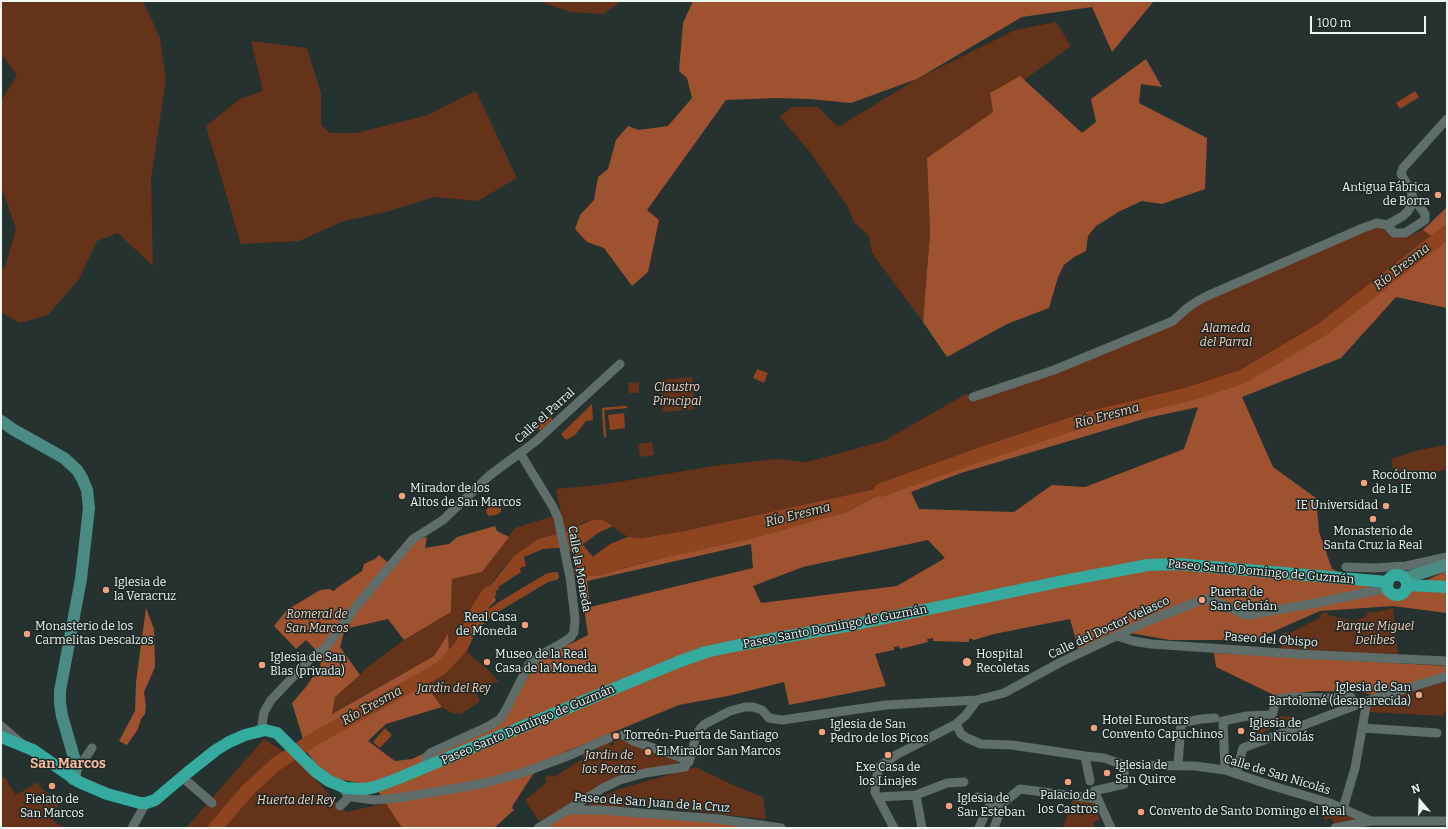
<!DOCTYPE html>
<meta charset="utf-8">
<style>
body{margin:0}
#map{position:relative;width:1448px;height:829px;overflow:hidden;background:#263230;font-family:Bitter,serif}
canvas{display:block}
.frame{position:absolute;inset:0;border:2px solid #eef6f4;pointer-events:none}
.north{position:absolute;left:1400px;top:781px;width:40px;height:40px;-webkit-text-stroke:3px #1c2826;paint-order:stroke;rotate:341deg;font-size:11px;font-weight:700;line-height:16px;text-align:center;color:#eef6f4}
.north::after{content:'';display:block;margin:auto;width:14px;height:18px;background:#eef6f4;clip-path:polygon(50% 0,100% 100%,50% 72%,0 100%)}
.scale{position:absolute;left:1310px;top:16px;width:116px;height:18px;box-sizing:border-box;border:2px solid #eef6f4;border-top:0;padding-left:5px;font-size:12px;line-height:14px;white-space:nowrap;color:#eef6f4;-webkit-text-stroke:3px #1c2826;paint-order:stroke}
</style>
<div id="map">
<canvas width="1448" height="829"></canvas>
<div class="frame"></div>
<div class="north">N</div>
<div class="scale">100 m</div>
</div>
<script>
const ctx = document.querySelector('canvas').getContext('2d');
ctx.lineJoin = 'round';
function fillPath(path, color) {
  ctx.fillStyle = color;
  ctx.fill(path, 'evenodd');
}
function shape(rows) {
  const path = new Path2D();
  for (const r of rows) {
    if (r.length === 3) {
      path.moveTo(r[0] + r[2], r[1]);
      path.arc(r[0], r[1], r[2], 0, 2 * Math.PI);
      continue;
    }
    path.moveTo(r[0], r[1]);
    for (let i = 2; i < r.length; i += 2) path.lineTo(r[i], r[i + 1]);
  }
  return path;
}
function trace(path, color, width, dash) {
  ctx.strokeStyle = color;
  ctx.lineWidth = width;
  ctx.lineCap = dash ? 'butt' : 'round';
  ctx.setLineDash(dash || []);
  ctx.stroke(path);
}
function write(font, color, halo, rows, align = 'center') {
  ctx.font = font + ' Bitter,serif';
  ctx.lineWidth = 3;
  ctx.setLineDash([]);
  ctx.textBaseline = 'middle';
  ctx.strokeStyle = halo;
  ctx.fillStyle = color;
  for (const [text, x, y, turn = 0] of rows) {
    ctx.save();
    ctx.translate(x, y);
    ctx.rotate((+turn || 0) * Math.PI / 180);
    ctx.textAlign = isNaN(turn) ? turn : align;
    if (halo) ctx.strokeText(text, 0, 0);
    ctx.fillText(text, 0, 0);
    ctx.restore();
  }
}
const green = shape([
 [1,1,143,1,160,38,166,79,151,179,153,266,118,233,97,241,79,279,48,315,20,323,1,312,1,270,5,267,16,229,1,186,1,101,17,75,1,54],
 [542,1,622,1,603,14,571,12,544,3],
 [1056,22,1071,46,1024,80,993,112,927,158,930,233,923,322,872,253,869,236,854,222,848,207,810,152,780,117,791,107,818,107,838,127,917,79,1015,30],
 [251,41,307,48,321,93,321,125,330,133,356,133,428,115,476,91,517,178,478,201,434,197,386,212,344,221,299,241,241,244,206,126,240,99,263,91],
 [1377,223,1405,236,1409,236,1423,230,1437,240,1323,329,1242,377,1189,394,1091,418,976,456,898,484,684,531,642,538,628,537,602,520,592,520,585,522,565,532,556,489,606,484,720,465,777,459,807,462,884,441,966,394,973,396,1173,321,1186,309],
 [692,377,695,409,663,412,660,380],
 [639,382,639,393,629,393,628,383],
 [652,442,654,455,640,457,638,444],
 [1447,445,1447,469,1400,482,1397,472,1394,473,1391,459,1419,450],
 [553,516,557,534,538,539,514,556,501,570,490,586,461,647,448,660,448,635,434,656,331,714,335,697,360,675,365,669,404,640,451,612,452,579,482,572,515,528],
 [1393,608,1398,654,1281,649,1282,637,1281,634,1287,632,1288,634,1321,617,1320,614,1327,612,1327,615,1355,621,1367,616,1366,614,1370,611,1372,613],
 [463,649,485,667,499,681,475,689,480,701,461,714,452,713,442,707,419,678,447,668],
 [1447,681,1447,709,1442,716,1370,712,1369,707,1373,703],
 [1296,716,1248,740,1247,735,1253,733,1256,730,1254,725,1250,724,1252,721,1250,718],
 [264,739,298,761,346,812,387,803,402,828,186,828],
 [623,739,678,761,678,765,639,770,622,774,602,784,563,809,539,821,525,800,547,782,545,779,547,776,550,775,554,777,584,758,582,756,587,752,589,754,609,741,610,745,612,746,614,745,614,741],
 [696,767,733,785,763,797,766,819,646,806,597,808,588,804,616,790],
 [1,777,5,778,16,795,38,782,42,789,59,801,53,821,65,828,1,828],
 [1073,800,1094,803,1100,820,1093,822,1094,827,1087,828,1063,828],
 [1323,802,1361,820,1334,827,1332,818,1324,820]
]);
const forest = shape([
 [693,1,1154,1,1112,52,1092,7,1022,17,917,79,851,103,810,99,776,98,726,100,647,210,659,220,648,272,632,286,604,248,587,242,575,229,580,215,594,200,598,177,608,169,616,140,628,126,639,130,668,126,692,98,687,78,679,71,683,23],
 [1146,59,1162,87,1141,84,1139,103,1207,138,1205,189,1162,204,1142,201,1120,211,1096,226,1088,236,1086,251,1074,257,1064,265,1058,277,1049,308,1007,324,947,357,923,322,930,233,927,158,993,112,990,93,1020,76,1082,133,1096,122,1091,99],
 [1447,207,1447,308,1396,297,1341,358,1242,397,1273,467,1316,498,1319,532,1332,569,1382,592,1411,587,1447,571,1447,613,1393,606,1320,611,1254,640,1170,640,1124,632,1079,651,1070,619,994,634,974,640,972,639,969,639,969,642,933,641,933,638,927,639,928,642,900,649,899,646,894,647,894,650,875,654,886,686,789,705,784,682,728,696,679,705,541,762,513,805,512,808,514,810,494,828,402,828,374,785,342,780,323,774,307,752,292,703,306,687,320,666,323,655,322,649,318,652,306,640,296,649,274,626,287,610,320,590,329,589,334,591,338,587,362,571,364,564,375,559,379,555,392,566,414,541,427,537,425,548,449,544,457,537,495,526,497,531,509,537,482,572,452,579,451,612,404,640,388,619,345,629,340,647,360,675,335,697,332,714,434,656,448,634,449,659,461,647,479,608,492,593,496,600,488,608,492,614,447,668,420,678,442,707,386,724,368,741,395,761,412,759,505,715,537,661,588,635,579,575,596,576,654,560,847,512,898,484,976,456,1091,418,1189,394,1242,377,1323,329,1437,240,1423,230],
 [1198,407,1184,449,1085,487,1052,485,1014,512,919,509,911,492,961,473,1147,418],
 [928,540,945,558,897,586,761,603,753,586,803,567],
 [751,544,753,568,590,607,587,581],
 [146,608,154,629,155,667,144,692,146,706,145,714,141,719,138,729,127,745,119,741,135,711,136,682],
 [1214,653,1447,666,1447,673,1373,695,1362,692,1316,691,1274,695,1216,667],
 [567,812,726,822,757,828,544,828]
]);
const water = shape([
 [1415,91,1419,97,1400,109,1396,103],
 [757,369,768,373,764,383,753,378],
 [592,404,593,420,586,421,575,435,566,440,561,434],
 [624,413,625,428,610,430,608,415],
 [549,414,553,420,540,431,535,425],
 [898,484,847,512,752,539,653,560,596,576,575,575,573,569,585,559,588,557,590,559,610,544,628,537,642,538,684,531],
 [495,505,501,508,501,512,496,515,489,516,487,514,486,510,490,506],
 [592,520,602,520,613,526,598,533,574,551,569,547,543,549,524,557,526,566,520,568,521,572,498,587,499,589,492,593,479,608,490,586,514,556,538,539,565,532],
 [385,728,392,735,380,748,373,742]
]);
const stream = shape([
 [605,436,603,409,626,407]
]);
const canal = shape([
 [469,628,500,606,547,578,555,576]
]);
const river = shape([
 [881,490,976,456,1091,418,1189,394,1242,377,1323,329,1447,232],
 [561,540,569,541,573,544,590,564,592,565,601,565],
 [215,828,247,791,276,764,316,738,440,669,461,647,479,608,489,593]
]);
const street = shape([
 [1387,225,1403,216,1408,211,1411,206,1412,192,1401,174,1403,168,1447,119],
 [1387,225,1394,233,1405,233,1425,220,1425,214,1412,196],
 [973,397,1054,370,1173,321,1186,309,1196,302,1207,296,1363,228,1377,223,1387,225],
 [1346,567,1374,568,1406,566,1447,557],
 [1117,636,1133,641,1151,644,1297,654,1447,661],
 [956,724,961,734,967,738,981,744,1012,745,1085,756,1104,758,1124,765,1195,766,1225,770,1273,786,1330,803,1371,821],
 [1,726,21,743],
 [1363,728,1437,733],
 [261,731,264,712,271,700,310,659,326,647,358,604,413,539,443,520,490,475,520,453],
 [623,735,633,741,677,756,689,762],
 [1085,756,1090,781],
 [1178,765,1181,725,1185,722,1202,719,1215,718],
 [427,767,426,758,430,753,489,726,500,719,506,710,529,664,541,655,564,642,571,637,574,632,575,618,570,577,558,518,553,507,520,453,536,441,620,364],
 [1225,770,1223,721,1247,716,1271,715,1273,713,1275,702,1279,699,1293,697,1329,698,1351,697],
 [75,773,92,748],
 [1236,774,1243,748,1367,701,1447,676],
 [182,777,212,803],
 [341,786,347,794,352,797,374,800,398,798,464,787,485,783,522,773,568,756,609,738],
 [916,795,922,828],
 [879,797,916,795,947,783,964,782],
 [977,797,999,802],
 [340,806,350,796],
 [1343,809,1355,768,1367,701],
 [569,810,601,810,719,819,781,828],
 [132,828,146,803],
 [538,828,603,788,620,780,645,773,685,767,691,756,696,736,700,729,705,724,730,711,745,707,753,707,762,710,769,718,782,720,886,705,977,700,1004,693,1061,662,1148,621,1202,600,1208,599,1215,601,1243,614,1249,615,1316,603,1388,588],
 [894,828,875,792,876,780,879,767,896,755,956,724,966,715,977,700],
 [979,828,987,809,990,806,1003,803,1020,789,1098,799],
 [994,828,1003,803],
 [1111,828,1094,791,1124,784,1124,765],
 [1335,828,1371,821,1447,821]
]);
const secondary = shape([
 [1,421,14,430,64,458,77,470,82,478,87,490,89,508,81,579,60,691,60,703,62,716,75,761,75,773,73,779],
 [1405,578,1447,565]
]);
const primary = shape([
 [1397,585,10],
 [1407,585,1447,587],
 [1,737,33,750,79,782,107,794,140,803,146,803,155,800,187,773,216,750,229,742,245,735,265,730,277,733,315,771,329,781,346,788,365,789,375,787,399,778,678,662,706,652,739,645,852,625,1063,581,1148,565,1178,564,1388,582]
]);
const markers = [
 [1438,195,4,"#f1a17d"],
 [1364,483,4,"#f1a17d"],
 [402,496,4,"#f1a17d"],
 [1386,506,4,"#f1a17d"],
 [1373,519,4,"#f1a17d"],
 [106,590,4,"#f1a17d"],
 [1202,600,4,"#f1a17d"],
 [525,625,4,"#f1a17d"],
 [27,634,4,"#f1a17d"],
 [487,662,4,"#f1a17d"],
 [967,662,5,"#f1a17d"],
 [262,665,4,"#f1a17d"],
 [1419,695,4,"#f1a17d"],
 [1094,728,4,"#f1a17d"],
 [1241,731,4,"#f1a17d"],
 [822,732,4,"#f1a17d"],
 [616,736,4,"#f1a17d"],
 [648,752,4,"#f1a17d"],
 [888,755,4,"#f1a17d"],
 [1107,773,4,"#f1a17d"],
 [1068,782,4,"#f1a17d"],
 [52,786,4,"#f1a17d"],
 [949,806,4,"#f1a17d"],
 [1141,812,4,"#f1a17d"]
];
const poiNames = [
 ["Antigua Fábrica",1430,188,"right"],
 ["de Borra",1430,202,"right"],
 ["Rocódromo",1372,476],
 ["de la IE",1372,490],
 ["Mirador de los",410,489],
 ["Altos de San Marcos",410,503],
 ["IE Universidad",1378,506,"right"],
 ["Monasterio de",1373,532,"center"],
 ["Santa Cruz la Real",1373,546,"center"],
 ["Iglesia de",114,583],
 ["la Veracruz",114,597],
 ["Puerta de",1210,593],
 ["San Cebrián",1210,607],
 ["Real Casa",517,618,"right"],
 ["de Moneda",517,632,"right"],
 ["Monasterio de los",35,627],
 ["Carmelitas Descalzos",35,641],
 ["Museo de la Real",495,655],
 ["Casa de la Moneda",495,669],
 ["Hospital",976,655],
 ["Recoletas",976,669],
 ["Iglesia de San",270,658],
 ["Blas (privada)",270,672],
 ["Iglesia de San",1411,688,"right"],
 ["Bartolomé (desaparecida)",1411,702,"right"],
 ["Hotel Eurostars",1102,721],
 ["Convento Capuchinos",1102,735],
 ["Iglesia de",1249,724],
 ["San Nicolás",1249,738],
 ["Iglesia de San",830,725],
 ["Pedro de los Picos",830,739],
 ["Torreón-Puerta de Santiago",624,736],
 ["El Mirador San Marcos",656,752],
 ["Iglesia de",1115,766],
 ["San Quirce",1115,780],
 ["Exe Casa de",888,768,"center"],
 ["los Linajes",888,782,"center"],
 ["Palacio de",1068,796,"center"],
 ["los Castros",1068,810,"center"],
 ["Iglesia de",957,799],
 ["San Esteban",957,813],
 ["Fielato de",52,800,"center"],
 ["San Marcos",52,814,"center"],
 ["Convento de Santo Domingo el Real",1149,812]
];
const parkNames = [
 ["Alameda",1226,329],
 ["del Parral",1226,343],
 ["Claustro",677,388],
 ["Pirncipal",677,402],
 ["Romeral de",317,615],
 ["San Marcos",317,629],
 ["Parque Miguel",1375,627],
 ["Delibes",1375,641],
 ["Jardín del Rey",454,689],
 ["Jardin de",609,756],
 ["los Poetas",609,770],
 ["Huerta del Rey",296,801]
];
const streetNames = [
 ["Calle el Parral",545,416,-42],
 ["Calle la Moneda",579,569,80],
 ["Paseo Santo Domingo de Guzmán",1261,572,5],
 ["Paseo Santo Domingo de Guzmán",835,627,-11],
 ["Calle del Doctor Velasco",1109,628,-25],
 ["Paseo del Obispo",1271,640,4],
 ["Paseo Santo Domingo de Guzmán",528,725,-23],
 ["Calle de San Nicolás",1277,775,17],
 ["Paseo de San Juan de la Cruz",652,803,4]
];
const waterNames = [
 ["Río Eresma",1402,267,-38],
 ["Río Eresma",1107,416,-15],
 ["Río Eresma",798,515,-14],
 ["Río Eresma",372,706,-29]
];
const quarterNames = [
 ["San Marcos",68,764]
];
fillPath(green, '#65321a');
fillPath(forest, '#9f522f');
fillPath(water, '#8f4420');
trace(stream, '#8f4420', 2.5);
trace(canal, '#8f4420', 8);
trace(river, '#8f4420', 14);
trace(street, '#5f6e6b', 9);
trace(secondary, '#4a8c84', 12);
trace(primary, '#35aa9e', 12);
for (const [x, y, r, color] of markers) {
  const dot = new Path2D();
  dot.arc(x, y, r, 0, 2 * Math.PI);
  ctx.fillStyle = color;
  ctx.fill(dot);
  trace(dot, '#1c2826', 1.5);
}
write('12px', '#eef6f4', '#1c2826', poiNames, 'left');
write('italic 12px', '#ffd2bf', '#1c2826', parkNames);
write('12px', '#eef6f4', '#1c2826', streetNames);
write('italic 13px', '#f8ccb9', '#1c2826', waterNames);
write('bold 14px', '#f7ba9f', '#1c2826', quarterNames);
</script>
